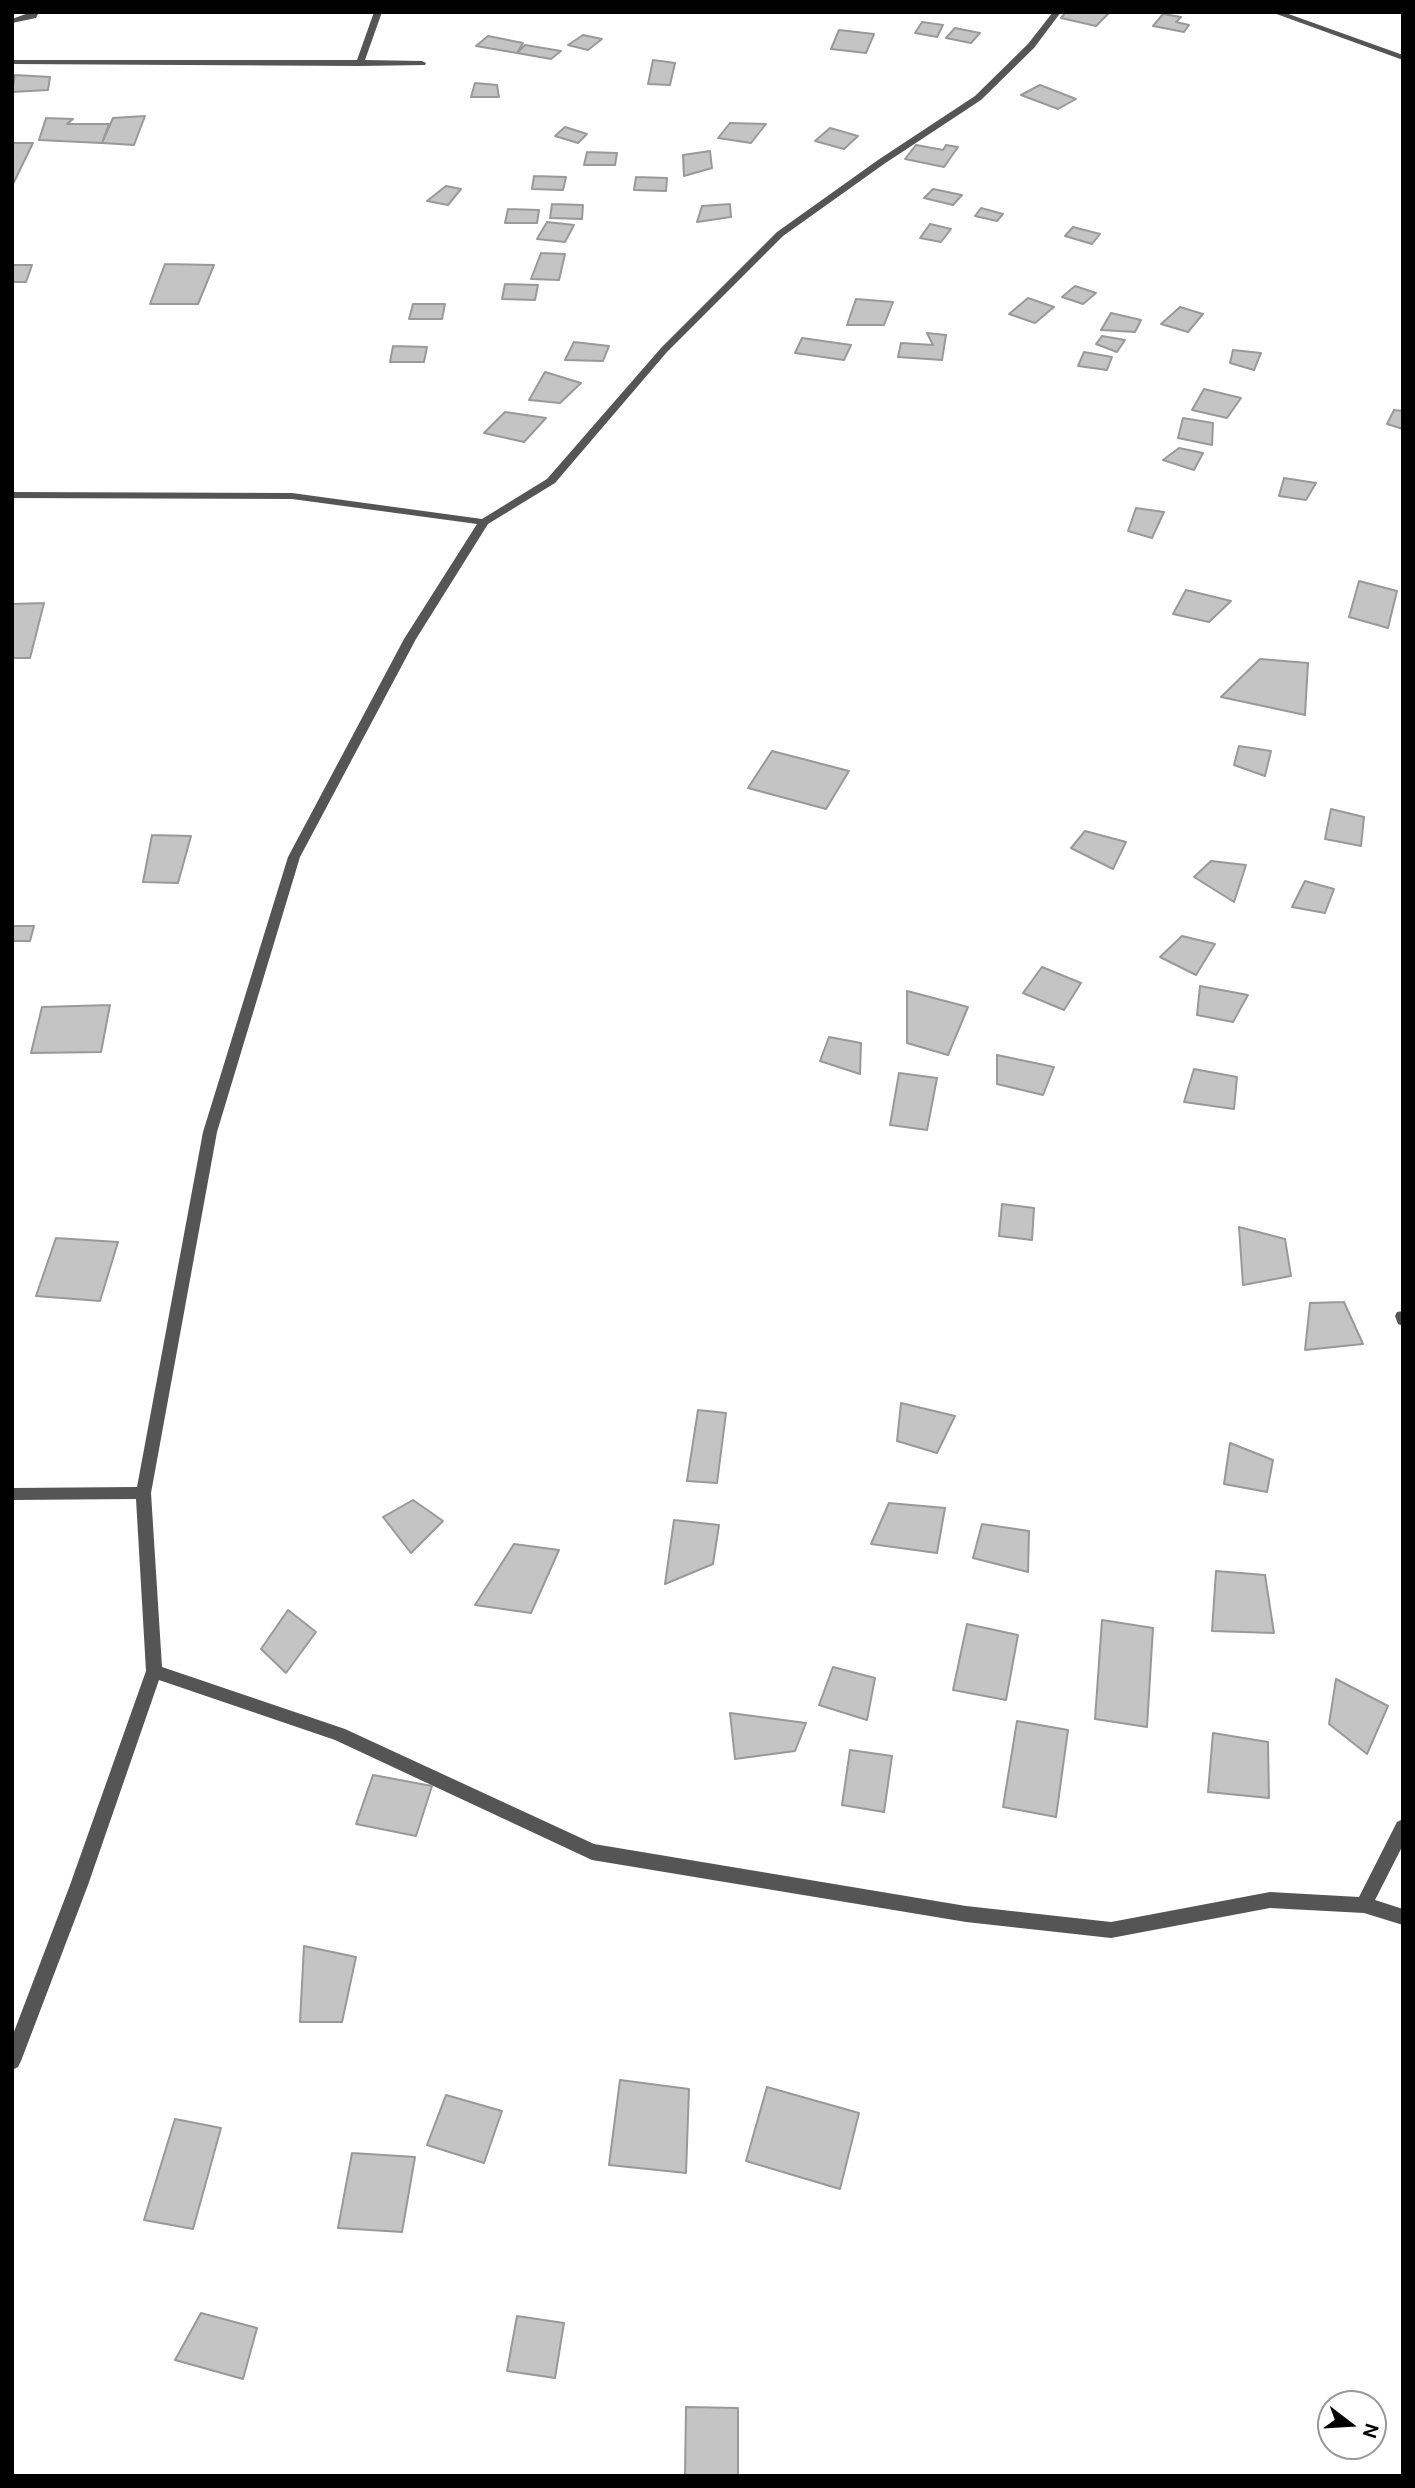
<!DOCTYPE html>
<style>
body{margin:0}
#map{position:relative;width:1415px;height:2488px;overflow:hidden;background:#fff;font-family:"DM Sans",sans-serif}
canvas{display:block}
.frame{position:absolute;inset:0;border:14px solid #000;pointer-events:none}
.north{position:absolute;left:1317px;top:2390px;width:70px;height:70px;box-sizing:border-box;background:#fff;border:2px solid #999;border-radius:50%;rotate:107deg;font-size:19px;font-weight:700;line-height:28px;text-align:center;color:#000}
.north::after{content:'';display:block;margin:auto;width:24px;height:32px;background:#000;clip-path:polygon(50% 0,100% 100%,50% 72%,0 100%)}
</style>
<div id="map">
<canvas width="1415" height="2488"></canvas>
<div class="frame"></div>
<div class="north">N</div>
</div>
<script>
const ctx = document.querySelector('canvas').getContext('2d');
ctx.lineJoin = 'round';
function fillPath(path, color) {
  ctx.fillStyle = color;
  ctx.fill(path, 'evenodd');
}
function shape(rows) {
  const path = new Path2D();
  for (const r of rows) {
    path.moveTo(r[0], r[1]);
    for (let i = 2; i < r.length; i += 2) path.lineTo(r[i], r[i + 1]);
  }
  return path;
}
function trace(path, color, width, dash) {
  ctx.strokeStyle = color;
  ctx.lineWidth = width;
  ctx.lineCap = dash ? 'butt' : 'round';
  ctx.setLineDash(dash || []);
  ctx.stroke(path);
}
const building = shape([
 [1066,12,1102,12,1108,14,1096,26,1061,18,1066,12],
 [1163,14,1181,17,1176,22,1189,25,1184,32,1153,26,1163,14],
 [922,22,943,25,937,37,915,33,922,22],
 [955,28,980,33,971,43,946,38,955,28],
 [839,30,874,34,866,53,831,49,839,30],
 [583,35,602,39,588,50,568,45,583,35],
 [488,36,523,43,517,53,476,46,488,36],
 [525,45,561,51,551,59,517,53,525,45],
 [653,60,675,63,670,85,648,84,653,60],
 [15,75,50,77,48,90,12,92,15,75],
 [475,83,497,85,499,97,471,97,475,83],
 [1040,85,1076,99,1058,109,1021,95,1040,85],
 [145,116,134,145,102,143,113,118,145,116],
 [46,118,73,119,67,124,109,124,102,143,39,140,46,118],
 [730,123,766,124,751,143,718,138,730,123],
 [565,127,587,134,578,143,555,136,565,127],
 [830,128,858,136,844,149,815,141,830,128],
 [12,143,33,143,12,186,12,143],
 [916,145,943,150,946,145,958,147,944,167,905,159,916,145],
 [710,151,712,168,684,176,683,155,710,151],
 [587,152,617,153,615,165,584,165,587,152],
 [534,176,566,177,563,190,532,189,534,176],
 [636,177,667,178,666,191,634,190,636,177],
 [446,186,461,189,448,205,427,201,446,186],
 [933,189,962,195,953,205,924,198,933,189],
 [552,204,583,205,582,219,550,218,552,204],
 [730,204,731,217,697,222,702,206,730,204],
 [981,208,1003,214,997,221,975,216,981,208],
 [508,209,539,210,537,223,505,223,508,209],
 [547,222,574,225,565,242,537,239,547,222],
 [930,224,951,229,941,242,920,238,930,224],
 [1073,227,1100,234,1092,244,1065,236,1073,227],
 [541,253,565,254,559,280,531,279,541,253],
 [165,264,214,265,198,304,150,304,165,264],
 [12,265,32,265,26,282,12,282,12,265],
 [505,284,538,285,535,300,502,299,505,284],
 [1075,286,1096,293,1083,304,1062,297,1075,286],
 [1028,298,1054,307,1035,323,1009,314,1028,298],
 [856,299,893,302,884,325,847,325,856,299],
 [413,304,445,304,442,319,409,319,413,304],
 [1180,307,1203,314,1188,332,1161,324,1180,307],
 [1111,313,1141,320,1135,332,1101,330,1111,313],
 [927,333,946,335,942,360,898,357,901,343,933,345,927,333],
 [1102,336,1125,340,1117,352,1096,344,1102,336],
 [802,338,851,345,844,360,795,353,802,338],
 [574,342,609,346,603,361,565,360,574,342],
 [393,346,427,347,424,362,390,362,393,346],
 [1233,350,1261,353,1254,370,1230,363,1233,350],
 [1084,352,1112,357,1107,370,1078,366,1084,352],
 [545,372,581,383,560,403,529,400,545,372],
 [1204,389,1241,398,1227,418,1192,410,1204,389],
 [1394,410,1403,411,1403,429,1387,424,1394,410],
 [505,412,546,418,524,442,484,433,505,412],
 [1183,418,1213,423,1212,445,1178,438,1183,418],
 [1179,448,1203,453,1194,470,1163,460,1179,448],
 [1284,478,1316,483,1306,500,1279,496,1284,478],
 [1136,508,1164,512,1152,538,1128,531,1136,508],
 [1359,581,1397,591,1388,628,1349,617,1359,581],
 [1186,590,1231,601,1209,622,1173,614,1186,590],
 [44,603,30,658,12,658,12,604,44,603],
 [1260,659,1308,663,1305,715,1221,697,1260,659],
 [1239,746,1271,751,1265,776,1234,765,1239,746],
 [772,751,849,771,826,809,748,788,772,751],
 [1331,809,1364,817,1361,846,1325,839,1331,809],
 [1085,831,1126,842,1113,869,1071,848,1085,831],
 [152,835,191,836,178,883,143,882,152,835],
 [1211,861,1246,865,1234,902,1194,877,1211,861],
 [1305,881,1334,889,1325,913,1292,907,1305,881],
 [12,926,34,926,30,941,12,941,12,926],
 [1182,936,1215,944,1196,975,1160,957,1182,936],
 [1042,967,1081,983,1064,1010,1023,993,1042,967],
 [1200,986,1248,995,1233,1022,1197,1015,1200,986],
 [907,991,968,1007,948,1055,907,1043,907,991],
 [110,1005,101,1052,31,1053,42,1007,110,1005],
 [829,1037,861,1043,860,1074,820,1061,829,1037],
 [997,1055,1054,1067,1043,1095,997,1084,997,1055],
 [1194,1069,1237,1077,1234,1109,1184,1102,1194,1069],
 [899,1073,937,1078,927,1130,890,1125,899,1073],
 [1002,1204,1034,1208,1032,1240,999,1236,1002,1204],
 [1239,1227,1285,1239,1291,1276,1243,1285,1239,1227],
 [56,1238,118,1242,100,1301,36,1296,56,1238],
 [1344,1302,1363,1344,1305,1350,1310,1303,1344,1302],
 [901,1403,955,1416,937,1453,897,1441,901,1403],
 [698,1410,726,1413,717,1483,687,1481,698,1410],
 [1230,1443,1273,1460,1267,1492,1224,1484,1230,1443],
 [413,1500,443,1521,411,1553,383,1517,413,1500],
 [889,1503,945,1508,937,1553,871,1544,889,1503],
 [674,1520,719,1525,713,1564,665,1584,674,1520],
 [982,1524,1029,1531,1028,1572,973,1558,982,1524],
 [514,1544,559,1550,531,1613,475,1605,514,1544],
 [1216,1571,1265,1575,1274,1633,1212,1631,1216,1571],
 [288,1610,316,1632,286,1673,261,1649,288,1610],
 [1102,1620,1153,1628,1147,1727,1095,1719,1102,1620],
 [967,1624,1018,1635,1006,1700,953,1690,967,1624],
 [833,1667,875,1678,867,1720,819,1705,833,1667],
 [1336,1679,1388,1706,1367,1754,1329,1724,1336,1679],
 [730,1713,806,1723,795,1751,735,1759,730,1713],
 [1017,1721,1068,1730,1056,1817,1003,1807,1017,1721],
 [1213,1733,1268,1742,1269,1798,1208,1792,1213,1733],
 [850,1750,892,1756,884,1812,842,1805,850,1750],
 [373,1775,432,1786,416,1836,356,1824,373,1775],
 [304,1946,356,1957,342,2022,300,2022,304,1946],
 [620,2080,689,2089,686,2173,609,2165,620,2080],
 [767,2087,859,2113,840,2189,746,2161,767,2087],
 [446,2095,502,2111,484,2163,427,2145,446,2095],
 [175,2119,221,2128,193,2229,144,2220,175,2119],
 [352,2153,415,2157,402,2232,338,2228,352,2153],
 [201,2313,257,2328,243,2379,175,2360,201,2313],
 [517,2316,564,2323,555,2378,507,2371,517,2316],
 [686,2407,738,2408,738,2476,685,2476,686,2407]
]);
const street = shape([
 [31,12,39,12,36,18,12,23,12,19,31,12],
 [374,12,382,12,365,60,422,61,426,63,425,65,360,66,12,64,12,60,357,60,374,12],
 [1053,12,1061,12,1034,48,981,100,884,164,783,236,667,352,555,483,488,524,416,639,300,857,217,1132,151,1493,162,1667,345,1729,594,1844,966,1906,1111,1922,1270,1892,1359,1897,1397,1822,1403,1819,1403,1845,1375,1900,1403,1909,1403,1925,1364,1913,1270,1908,1111,1938,966,1922,592,1860,335,1740,159,1680,88,1885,21,2061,18,2067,12,2070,12,2037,70,1885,146,1671,136,1499,12,1500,12,1488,137,1487,203,1132,288,857,404,639,477,524,292,499,12,498,12,492,292,493,482,519,547,479,661,348,777,232,878,160,975,96,1028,44,1053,12],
 [1271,12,1283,12,1403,55,1403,60,1271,12],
 [1403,1311,1403,1326,1398,1324,1395,1316,1397,1312,1403,1311]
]);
fillPath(building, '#c4c4c4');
trace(building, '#999', 2);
fillPath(street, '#555');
</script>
